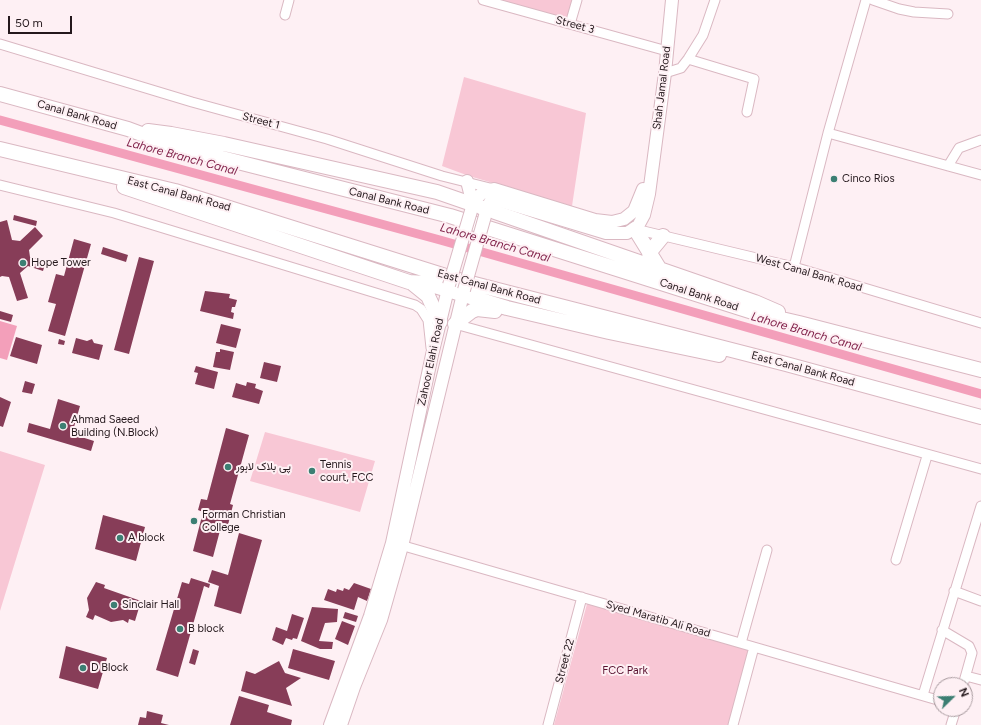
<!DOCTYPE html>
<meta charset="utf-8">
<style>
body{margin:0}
#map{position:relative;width:981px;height:725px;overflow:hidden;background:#fef0f4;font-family:Figtree,sans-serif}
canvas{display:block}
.north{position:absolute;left:933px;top:677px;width:40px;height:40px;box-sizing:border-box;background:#fef0f4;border:1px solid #a79a9e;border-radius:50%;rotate:67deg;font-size:11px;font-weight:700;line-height:16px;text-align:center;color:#24181c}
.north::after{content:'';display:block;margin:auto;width:14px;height:18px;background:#3c7f73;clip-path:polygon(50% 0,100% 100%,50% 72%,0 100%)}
.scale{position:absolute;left:8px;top:16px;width:64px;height:18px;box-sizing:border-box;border:2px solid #24181c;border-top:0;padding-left:5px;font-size:12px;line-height:14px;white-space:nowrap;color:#24181c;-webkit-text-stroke:3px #fef0f4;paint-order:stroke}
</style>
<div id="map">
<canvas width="981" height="725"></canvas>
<div class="north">N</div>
<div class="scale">50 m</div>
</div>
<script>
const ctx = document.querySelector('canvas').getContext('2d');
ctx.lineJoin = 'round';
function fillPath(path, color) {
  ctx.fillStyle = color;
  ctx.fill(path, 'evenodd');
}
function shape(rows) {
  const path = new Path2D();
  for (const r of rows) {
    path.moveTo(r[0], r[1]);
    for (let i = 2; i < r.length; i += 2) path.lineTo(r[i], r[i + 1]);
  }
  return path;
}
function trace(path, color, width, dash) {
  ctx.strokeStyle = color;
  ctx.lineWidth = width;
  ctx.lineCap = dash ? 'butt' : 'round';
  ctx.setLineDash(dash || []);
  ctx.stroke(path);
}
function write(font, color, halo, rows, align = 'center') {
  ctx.font = font + ' Figtree,Vazirmatn,sans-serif';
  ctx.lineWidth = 4;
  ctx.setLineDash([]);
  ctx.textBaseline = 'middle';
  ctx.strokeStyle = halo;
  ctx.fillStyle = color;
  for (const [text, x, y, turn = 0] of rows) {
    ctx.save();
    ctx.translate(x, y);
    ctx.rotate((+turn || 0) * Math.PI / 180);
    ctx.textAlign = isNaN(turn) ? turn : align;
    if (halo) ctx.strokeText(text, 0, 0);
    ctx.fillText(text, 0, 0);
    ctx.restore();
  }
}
const green = shape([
 [483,0,577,0,570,24],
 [464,77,586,113,572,206,469,176,442,166],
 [265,432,375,461,360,512,250,481],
 [0,451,45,465,0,611],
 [587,604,749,649,730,725,554,725]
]);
const water = shape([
 [0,321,17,326,7,360,0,358]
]);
const canal = shape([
 [0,120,440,240,981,394]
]);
const building = shape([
 [14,215,37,221,36,226,13,220],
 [7,220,12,240,20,241,35,227,43,236,29,250,30,257,46,261,43,271,28,266,20,273,28,298,17,301,9,277,2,276,0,277,0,222],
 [74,239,91,244,65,336,48,331,56,304,48,302,56,274,64,276],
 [103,247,128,255,126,262,101,254],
 [139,257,154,261,129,354,114,350],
 [205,291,230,294,229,298,237,300,235,307,232,307,231,312,234,313,233,319,200,311],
 [0,311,13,315,11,322,0,319],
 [221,324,241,329,236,348,216,343],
 [16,337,42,345,37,364,10,356],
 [76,338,87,341,92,339,94,343,103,345,99,360,72,353],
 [59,339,65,341,64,345,58,344],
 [220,349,234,352,230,370,213,367,216,352,220,352],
 [264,362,281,366,277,382,260,378],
 [196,366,218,372,214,389,195,384,198,373,194,372],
 [25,381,35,384,32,394,22,392],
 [247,382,256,384,255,388,263,391,259,404,232,397,236,383,246,386],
 [0,397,11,402,3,427,0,426],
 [58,399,80,406,72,434,94,441,91,451,27,432,29,423,50,429],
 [226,428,249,435,230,504,233,505,228,525,222,523,213,557,193,551,203,512,198,510,201,499,207,500],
 [103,515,145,527,136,561,95,549],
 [239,533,262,540,241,614,214,606,219,586,208,582,212,570,228,575],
 [191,578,210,584,209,588,204,586,178,677,156,670,182,582,189,584],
 [96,582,105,585,104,588,141,601,135,621,129,619,128,623,123,620,111,622,95,615,93,620,86,617,89,610,87,598],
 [354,583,371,589,367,601,358,597,354,610,324,600,328,589,336,592,337,589,343,591,344,588,349,590],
 [312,607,338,609,337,622,325,623,319,641,333,642,332,649,320,649,301,641],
 [345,612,358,616,356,622,343,618],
 [292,614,304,618,297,639,293,638,292,640,286,638,283,645,272,640,276,627,287,631],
 [342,621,355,626,348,645,335,639],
 [66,646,107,658,98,689,59,678],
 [193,649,199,651,195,665,189,663],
 [293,649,335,661,329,680,288,668],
 [279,661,285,673,301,678,286,688,292,706,241,691,246,671,255,674],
 [239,696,269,705,267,712,292,720,291,725,230,725],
 [147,711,163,715,161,723,169,725,138,725,140,717,146,718]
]);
const minor = shape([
 [483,0,667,51],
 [873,0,899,9,914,12,948,14],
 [285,15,289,0],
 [570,24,577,0],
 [0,44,192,102,327,139,442,176,494,189],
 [688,59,754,79,747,112],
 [665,73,681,68,688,59,703,35,715,0],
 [828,133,981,175],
 [948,166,959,148,981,140],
 [0,185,114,213,415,305,421,309,428,320,431,348],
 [635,229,794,267,981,323],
 [794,267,828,133,866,0],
 [455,324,981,469],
 [397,544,941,701],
 [896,560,927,456],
 [954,591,981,601],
 [942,630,969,646,972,653,963,685],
 [741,643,767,550],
 [966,676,981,680],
 [923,695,981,506],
 [548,725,582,597],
 [733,725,754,647],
 [951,725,956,709]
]);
const major = shape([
 [467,181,473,205],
 [471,211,477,198,483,192,494,189,595,220,612,222,624,219,634,211,643,189],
 [485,216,490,202,497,200,606,233,627,233,638,226,644,215,649,194,665,73,672,0],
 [330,725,370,616,392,543,432,355,449,285],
 [341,725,354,687,381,620,402,546,464,290]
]);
const highway = shape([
 [0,94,128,129,171,145,450,216,756,313,799,323,981,370],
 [148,131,171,134,224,144,437,192,755,302,778,312],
 [0,149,175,191,455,279,786,364,981,417],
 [124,187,409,282,425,283,507,308,609,332,719,355],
 [635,229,659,268],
 [649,253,663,236],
 [412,283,428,296,440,322],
 [455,324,472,311,477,309,495,311]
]);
const majorBridge = shape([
 [449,285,471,211],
 [464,290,485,216]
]);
const markers = [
 [834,179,4,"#3c7f73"],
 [23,263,4,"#3c7f73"],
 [63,426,4,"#3c7f73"],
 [228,467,4,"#3c7f73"],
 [312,471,4,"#3c7f73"],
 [194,521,4,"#3c7f73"],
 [120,538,4,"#3c7f73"],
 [114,605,4,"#3c7f73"],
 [180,629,4,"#3c7f73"],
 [83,668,4,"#3c7f73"]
];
const streetNames = [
 ["Street 3",575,25,15],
 ["Shah Jamal Road",662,88,-83],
 ["Canal Bank Road",77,115,16],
 ["Street 1",261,121,15],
 ["East Canal Bank Road",179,194,15],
 ["Canal Bank Road",389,201,14],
 ["West Canal Bank Road",809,273,16],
 ["East Canal Bank Road",489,287,15],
 ["Canal Bank Road",699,295,18],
 ["Zahoor Elahi Road",431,362,-78],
 ["East Canal Bank Road",803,369,15],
 ["Syed Maratib Ali Road",658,619,16],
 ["Street 22",565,661,-75]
];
const poiNames = [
 ["Cinco Rios",842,179],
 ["Hope Tower",31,263],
 ["Ahmad Saeed",71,420],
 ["Building (N.Block)",71,433],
 ["Tennis",320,465],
 ["court, FCC",320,478],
 ["پی بلاک لاہور",236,467],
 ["Forman Christian",202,515],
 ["College",202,528],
 ["A block",128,538],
 ["Sinclair Hall",122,605],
 ["B block",188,629],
 ["D Block",91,668]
];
const parkNames = [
 ["FCC Park",625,671]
];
const waterNames = [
 ["Lahore Branch Canal",182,157,15],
 ["Lahore Branch Canal",495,243,16],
 ["Lahore Branch Canal",806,332,16]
];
fillPath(green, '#f8c7d5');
fillPath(water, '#f39fba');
trace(canal, '#f39fba', 9);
fillPath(building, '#873d58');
trace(minor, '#dab8c2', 11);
trace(major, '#dab8c2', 14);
trace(highway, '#dab8c2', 16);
trace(minor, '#fff', 9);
trace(major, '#fff', 12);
trace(highway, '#fff', 14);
trace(majorBridge, '#dab8c2', 14, []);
trace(majorBridge, '#fff', 12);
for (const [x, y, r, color] of markers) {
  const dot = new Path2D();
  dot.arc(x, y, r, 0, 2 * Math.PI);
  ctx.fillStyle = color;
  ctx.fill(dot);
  trace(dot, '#fef0f4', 1.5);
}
write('11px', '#24181c', '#fef0f4', streetNames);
write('11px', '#24181c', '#fef0f4', poiNames, 'left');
write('11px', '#58102f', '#fef0f4', parkNames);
write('italic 12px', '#7f1f48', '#fef0f4', waterNames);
</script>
